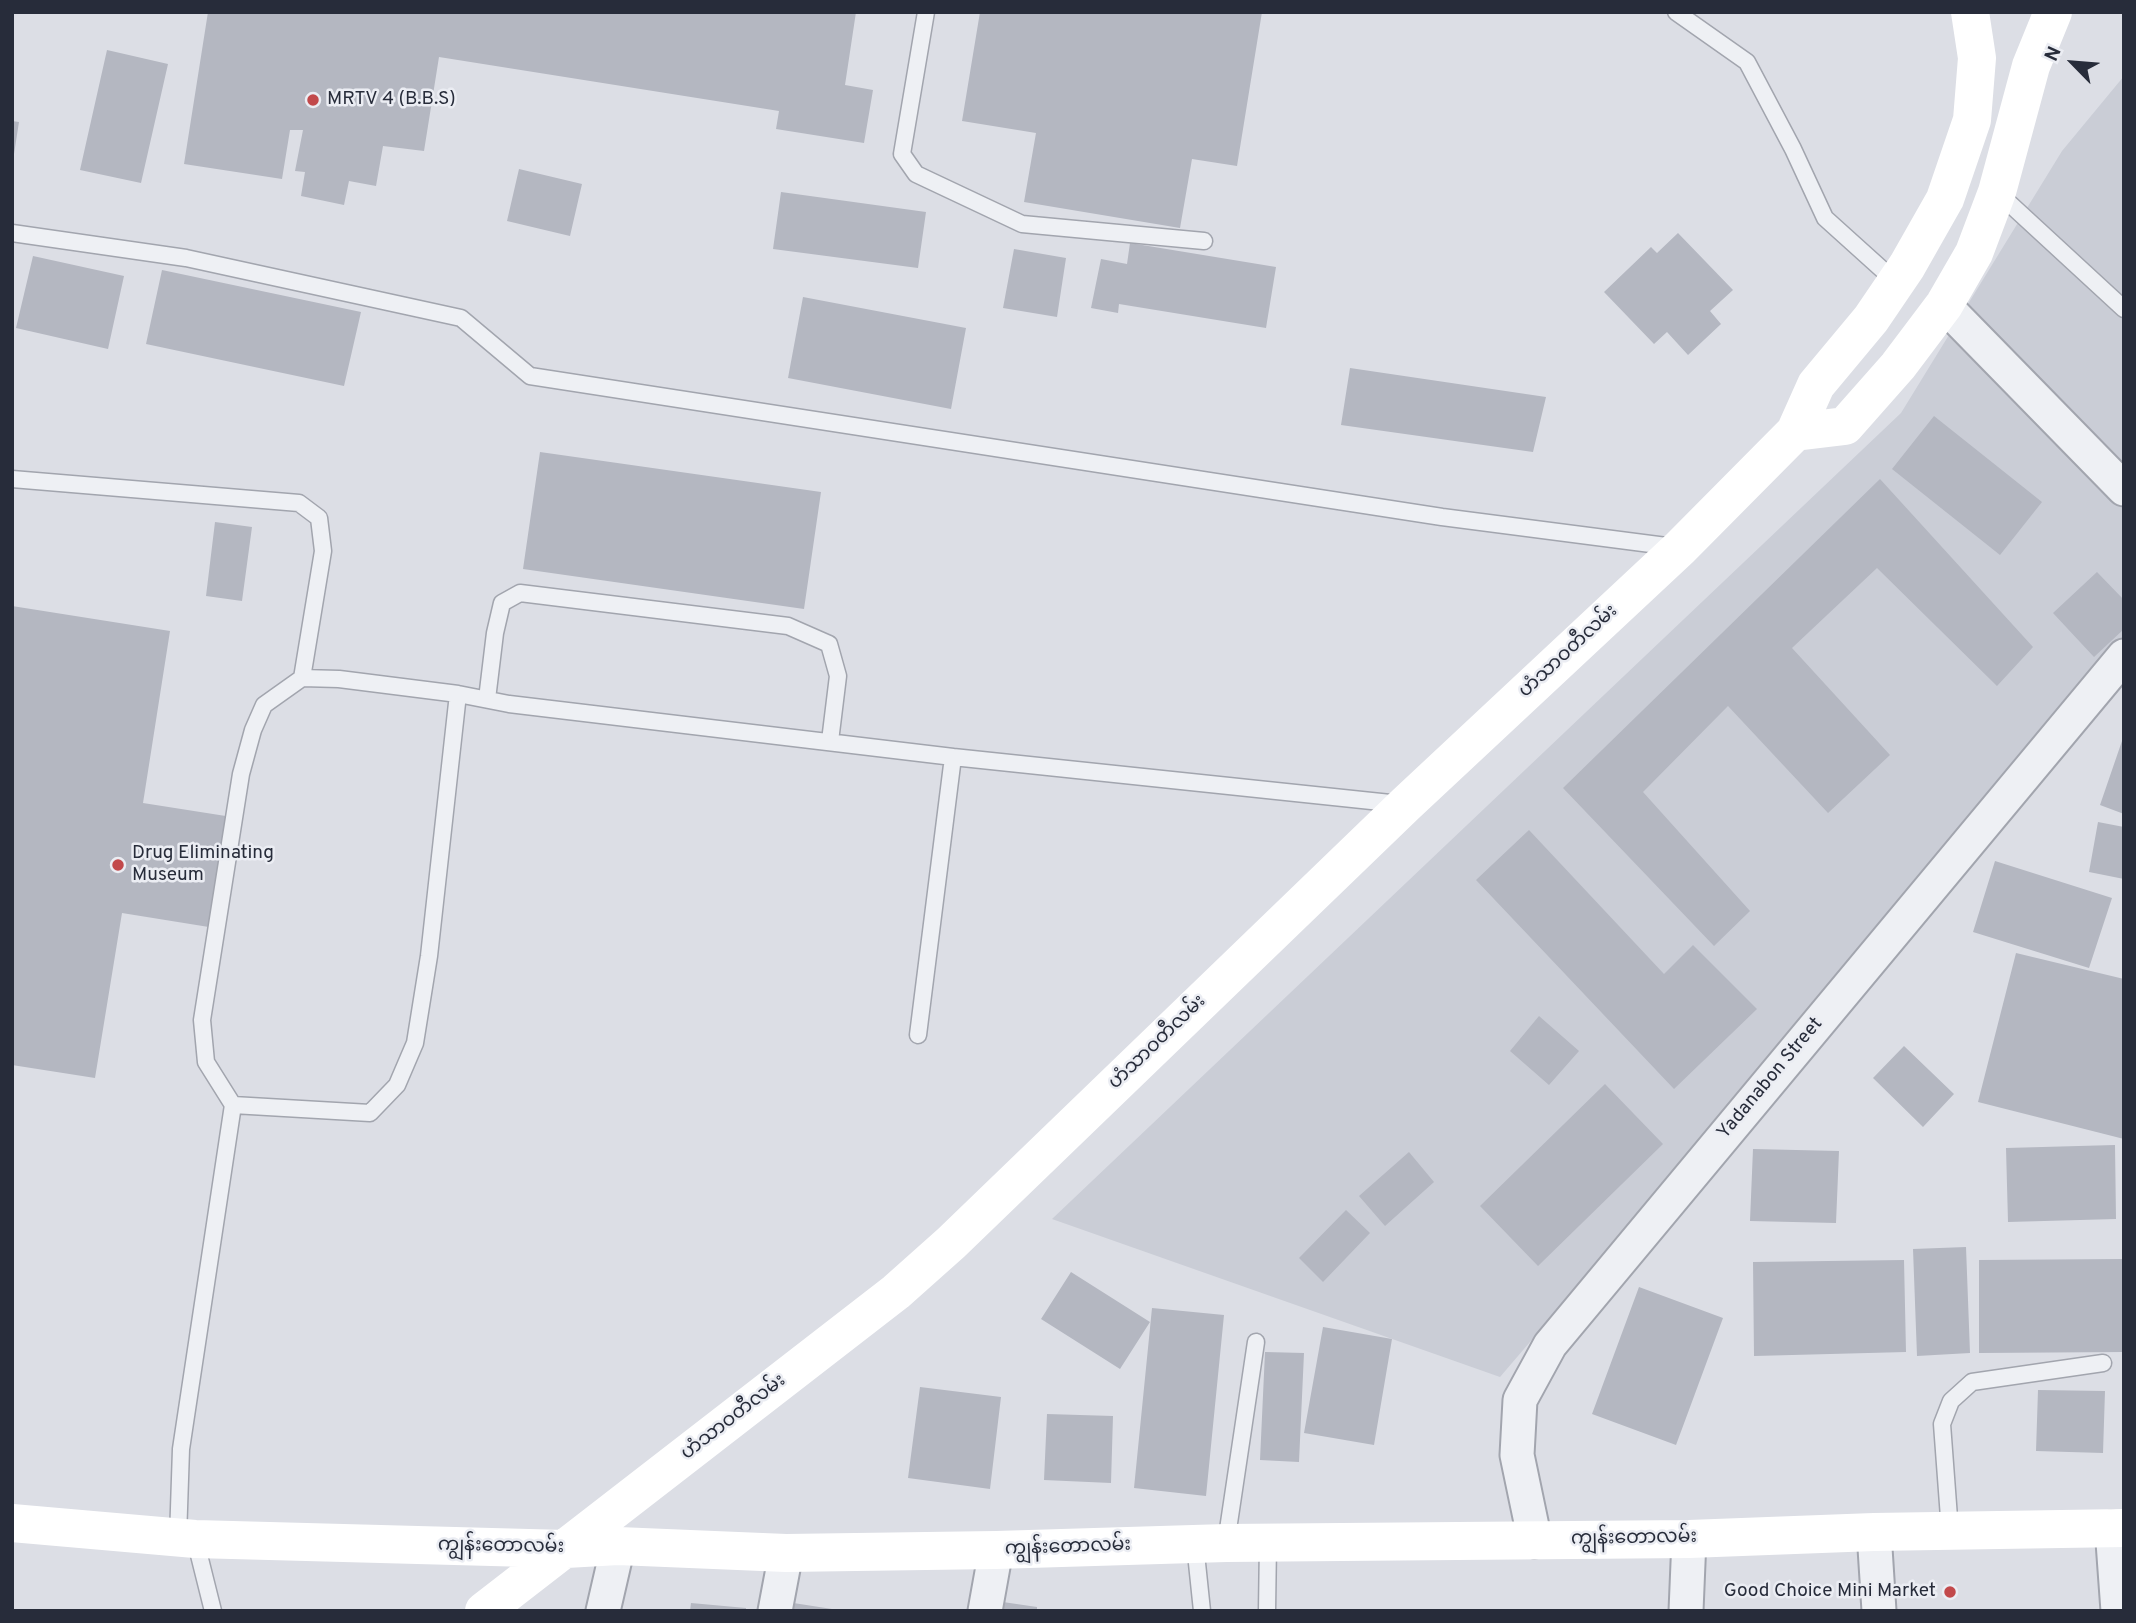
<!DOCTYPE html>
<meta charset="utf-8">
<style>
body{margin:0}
#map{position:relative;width:2136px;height:1623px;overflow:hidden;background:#dcdee5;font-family:Overpass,sans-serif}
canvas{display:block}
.frame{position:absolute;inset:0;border:14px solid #272c3a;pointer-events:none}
.north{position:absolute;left:2038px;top:28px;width:70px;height:70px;-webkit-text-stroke:5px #ebedf3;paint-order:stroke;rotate:295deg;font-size:19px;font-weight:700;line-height:28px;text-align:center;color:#272c3a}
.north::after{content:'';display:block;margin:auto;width:24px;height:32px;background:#272c3a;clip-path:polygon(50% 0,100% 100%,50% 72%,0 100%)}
</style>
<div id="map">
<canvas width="2136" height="1623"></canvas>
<div class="frame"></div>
<div class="north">N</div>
</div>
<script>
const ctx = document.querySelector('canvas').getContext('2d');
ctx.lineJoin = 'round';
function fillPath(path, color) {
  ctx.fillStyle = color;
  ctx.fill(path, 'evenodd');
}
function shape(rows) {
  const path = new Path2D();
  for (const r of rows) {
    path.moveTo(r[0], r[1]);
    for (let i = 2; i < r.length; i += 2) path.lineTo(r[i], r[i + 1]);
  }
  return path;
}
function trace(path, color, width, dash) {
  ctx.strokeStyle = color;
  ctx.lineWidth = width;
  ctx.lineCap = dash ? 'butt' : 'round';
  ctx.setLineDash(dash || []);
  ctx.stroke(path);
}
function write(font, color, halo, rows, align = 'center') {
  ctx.font = font + ' Overpass,"Noto Sans Myanmar",sans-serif';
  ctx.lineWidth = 5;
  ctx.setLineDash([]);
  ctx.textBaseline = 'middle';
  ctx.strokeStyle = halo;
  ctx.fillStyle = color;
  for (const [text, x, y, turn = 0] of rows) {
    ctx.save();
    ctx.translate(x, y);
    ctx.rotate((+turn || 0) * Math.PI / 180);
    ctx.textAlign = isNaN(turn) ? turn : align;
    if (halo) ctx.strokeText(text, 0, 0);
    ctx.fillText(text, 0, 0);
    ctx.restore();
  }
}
const built = shape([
 [2124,76,2124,648,1500,1377,1052,1219,1901,413,2062,151]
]);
const building = shape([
 [208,12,856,12,845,85,873,90,864,143,776,129,779,111,439,57,424,151,383,146,376,186,349,181,344,205,301,196,305,172,295,171,303,130,290,130,282,179,184,164],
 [980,12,1262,12,1237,166,1192,159,1180,228,1024,202,1036,133,962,121],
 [107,50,168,64,141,183,80,170],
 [12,121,19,122,14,154,12,154],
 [519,169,582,184,570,236,507,221],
 [781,192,926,212,918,268,773,249],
 [1678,233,1733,290,1710,311,1721,324,1688,355,1667,332,1654,344,1604,292,1651,247,1657,253],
 [1130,243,1276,267,1266,328,1119,304,1118,313,1091,308,1101,259,1127,264],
 [1014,249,1066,258,1057,317,1003,308],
 [33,256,124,276,108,349,16,328],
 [162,270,361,312,344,386,146,344],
 [803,297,966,328,951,409,788,378],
 [1350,368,1546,397,1533,452,1341,425],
 [1934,416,2042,502,2000,555,1892,469],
 [540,452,821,492,804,609,523,569],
 [1880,479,2033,647,1997,686,1877,568,1792,648,1890,755,1828,813,1728,706,1643,792,1750,911,1714,946,1563,788],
 [215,522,252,527,242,601,206,596],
 [2097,572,2124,600,2124,629,2094,657,2053,613],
 [12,606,170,631,143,803,232,817,215,928,122,913,95,1078,12,1065],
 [2123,738,2124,738,2124,814,2100,805],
 [2098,822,2124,827,2124,879,2089,872],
 [1529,830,1664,974,1693,945,1757,1009,1674,1089,1476,880],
 [1995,861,2112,898,2089,968,1973,932],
 [2016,953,2124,979,2124,1139,1978,1102],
 [1539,1016,1579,1051,1549,1085,1510,1051],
 [1904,1046,1954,1094,1923,1127,1873,1078],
 [1605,1084,1663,1144,1538,1266,1480,1206],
 [2115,1145,2116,1219,2008,1222,2006,1148],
 [1753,1149,1839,1151,1836,1223,1750,1221],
 [1409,1152,1434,1182,1385,1226,1359,1196],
 [1346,1210,1370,1233,1323,1282,1299,1258],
 [1966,1247,1970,1353,1917,1356,1913,1249],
 [2124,1259,2124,1352,1979,1353,1979,1260],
 [1904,1260,1906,1352,1754,1356,1753,1262],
 [1071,1272,1150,1322,1120,1369,1041,1319],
 [1639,1287,1723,1318,1676,1445,1592,1414],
 [1152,1308,1224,1315,1206,1496,1134,1488],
 [1323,1327,1392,1339,1374,1445,1304,1433],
 [1265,1352,1304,1353,1299,1462,1260,1460],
 [920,1387,1001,1397,990,1489,908,1478],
 [2038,1390,2105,1391,2103,1453,2036,1451],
 [1047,1414,1113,1416,1111,1483,1044,1480],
 [996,1601,1037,1607,1037,1611,994,1611],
 [787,1602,832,1609,832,1611,786,1611],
 [691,1603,746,1608,746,1611,690,1611]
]);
const lane = shape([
 [926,12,902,154,916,174,1022,224,1204,241],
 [1676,12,1747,62,1793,149,1825,218,1896,282],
 [1997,192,2124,309],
 [12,233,186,258,461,318,530,376,1442,517,1674,547],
 [12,479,299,503,319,518,323,551,302,678],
 [487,699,495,633,502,603,520,593,788,626,829,644,838,676,830,741],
 [918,1035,953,757],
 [233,1105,370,1113,397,1085,415,1043,429,956,458,694],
 [1950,1531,1942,1424,1951,1401,1972,1382,2103,1363],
 [178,1538,181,1449,233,1105,206,1062,202,1020,241,774,253,730,264,705,302,678,339,679,458,694,509,704,953,757,1400,804],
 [195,1539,213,1611],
 [1226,1543,1256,1342],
 [1195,1544,1202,1611],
 [1267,1611,1268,1543]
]);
const street = shape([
 [1944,305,2124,489],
 [2112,1528,2118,1611],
 [1874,1532,1879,1611],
 [1535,1541,1517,1455,1520,1400,1550,1345,2124,656],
 [603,1611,618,1546],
 [775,1611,786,1553],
 [985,1611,996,1550],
 [1686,1611,1689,1539]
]);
const secondary = shape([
 [1795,432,1845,426,1898,366,1944,305,1974,253,1997,192,2031,66,2053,12],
 [12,1523,195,1539,566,1549,618,1546,786,1553,996,1550,1226,1543,1689,1539,1874,1532,2124,1528],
 [484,1611,896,1292,951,1243,1406,804,1680,548,1795,432,1816,385,1871,319,1907,266,1945,199,1972,120,1977,58,1970,12]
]);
const markers = [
 [313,100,7,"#c2494b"],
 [118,865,7,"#c2494b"],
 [1950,1592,7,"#c2494b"]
];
const poiNames = [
 ["MRTV 4 (B.B.S)",327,100],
 ["Drug Eliminating",132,854],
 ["Museum",132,876],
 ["Good Choice Mini Market",1936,1592,"right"]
];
const streetNames = [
 ["ဟံသာဝတီလမ်း",1569,652,-43],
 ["ဟံသာဝတီလမ်း",1158,1043,-44],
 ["Yadanabon Street",1771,1079,-50],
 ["ဟံသာဝတီလမ်း",734,1418,-38],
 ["ကျွန်းတောလမ်း",1634,1539,-1],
 ["ကျွန်းတောလမ်း",501,1547,1],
 ["ကျွန်းတောလမ်း",1068,1548,-2]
];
fillPath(built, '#cacdd6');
fillPath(building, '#b4b7c1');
trace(lane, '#a2a5ae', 19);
trace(street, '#a2a5ae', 37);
trace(lane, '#eef0f4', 16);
trace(street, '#eef0f4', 33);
trace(secondary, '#fff', 38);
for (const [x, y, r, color] of markers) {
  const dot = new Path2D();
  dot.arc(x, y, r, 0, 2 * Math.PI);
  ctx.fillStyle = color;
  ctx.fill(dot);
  trace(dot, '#ebedf3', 2.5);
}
write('19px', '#272c3a', '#ebedf3', poiNames, 'left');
write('19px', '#272c3a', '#ebedf3', streetNames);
</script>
